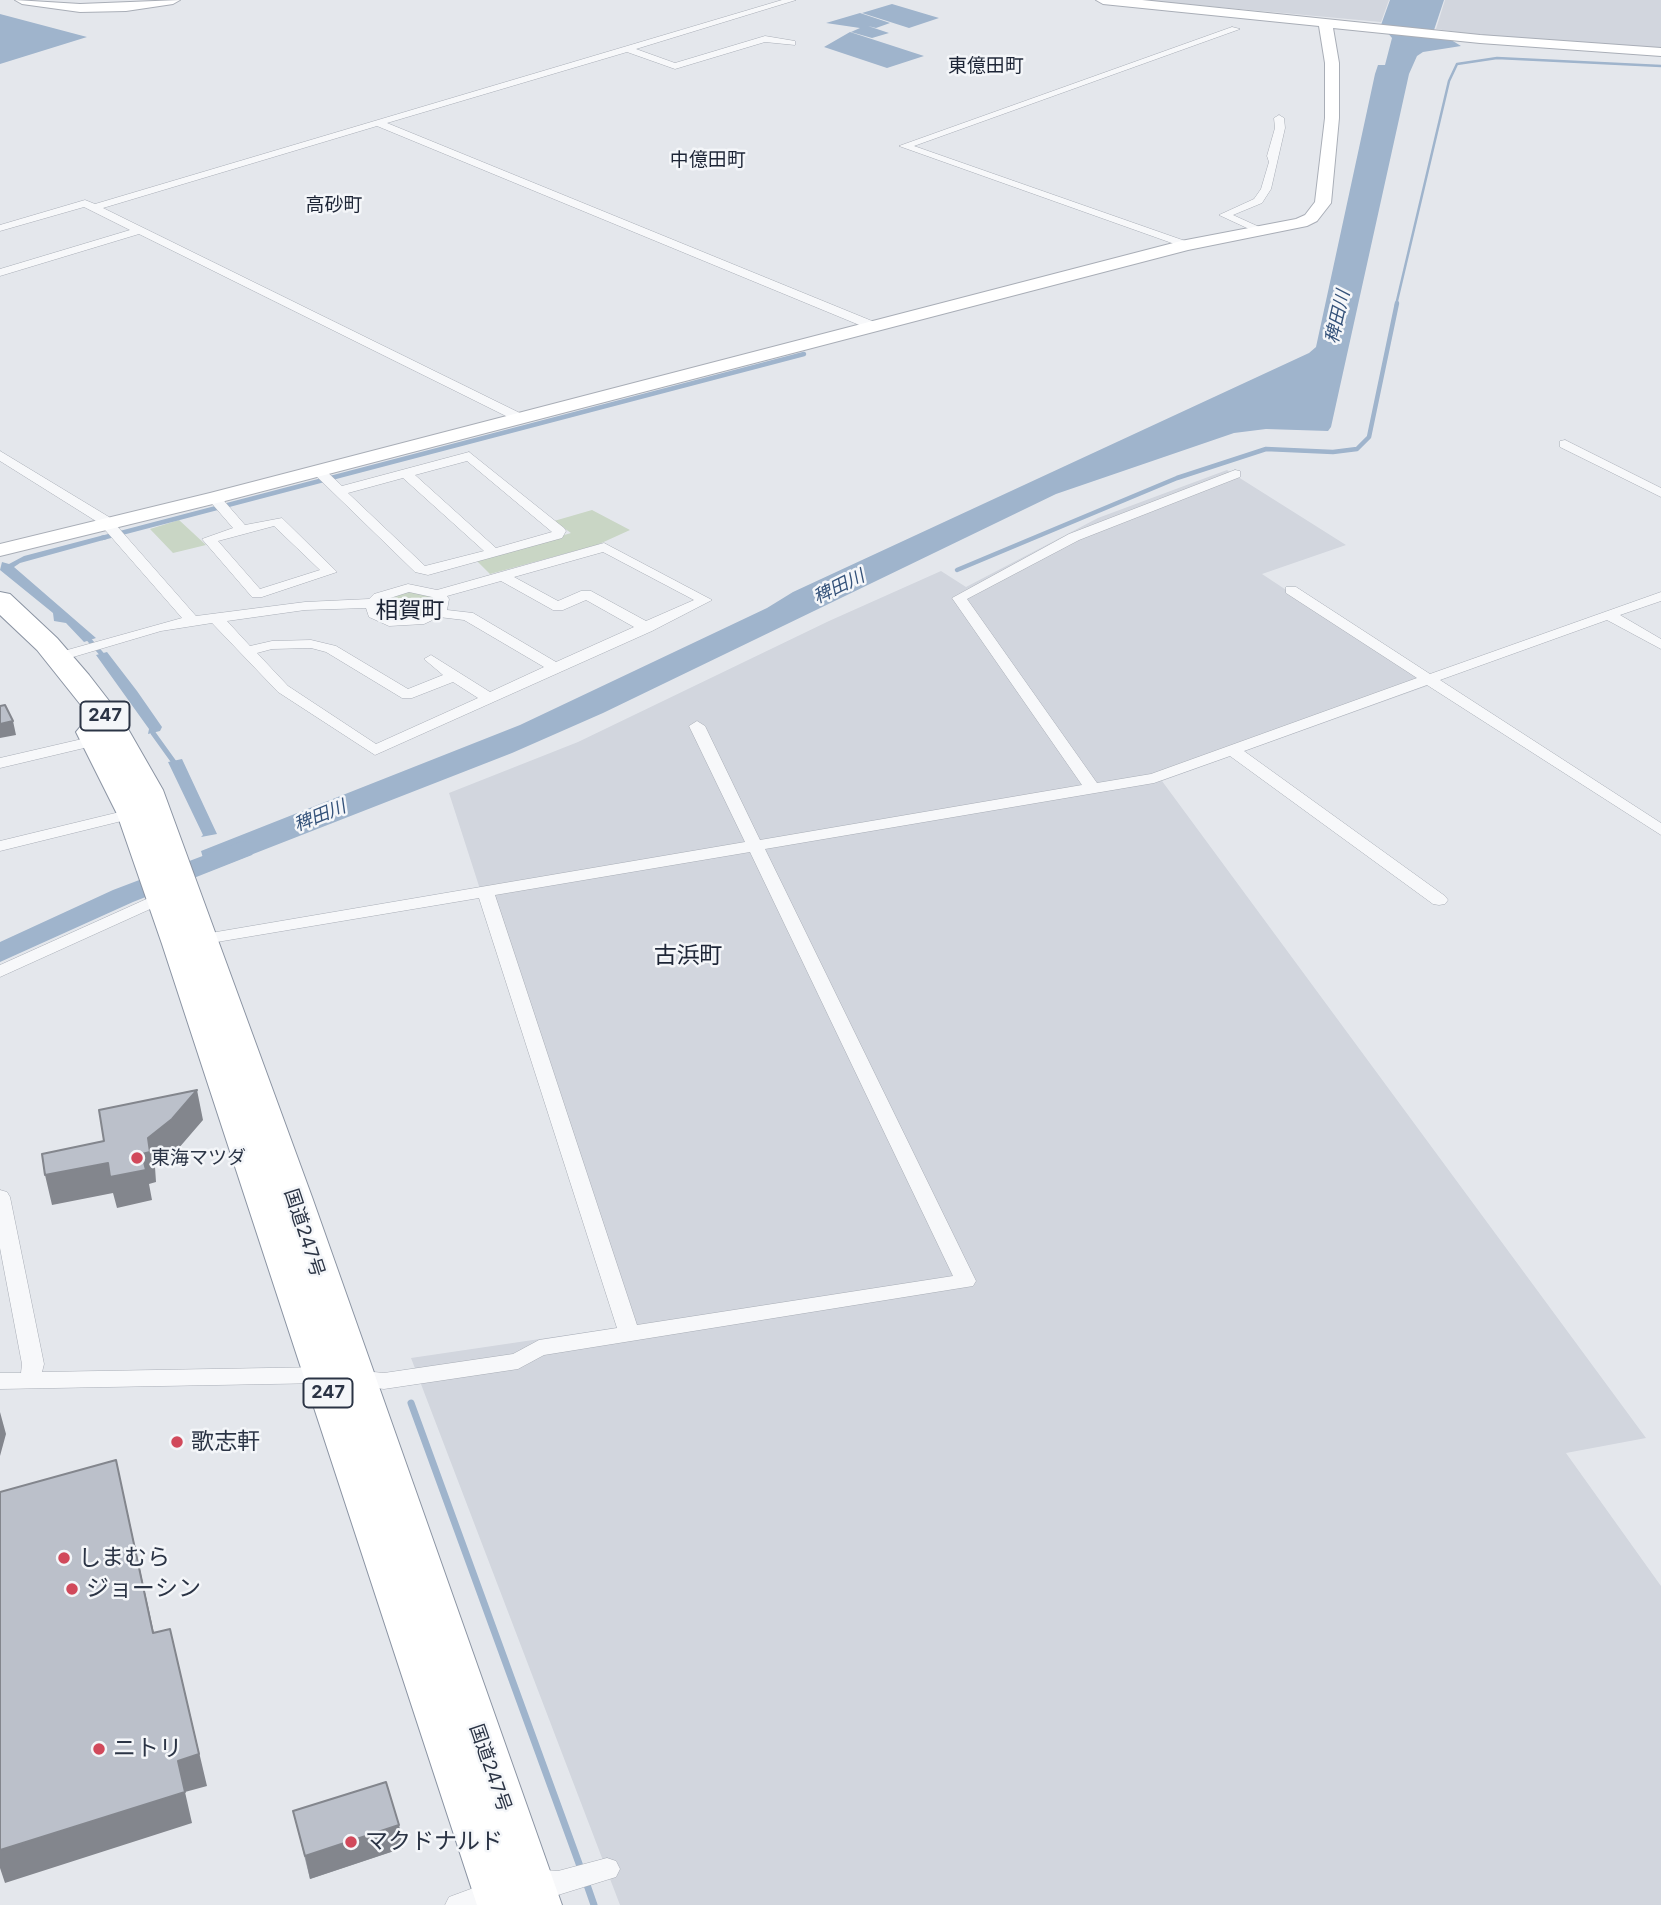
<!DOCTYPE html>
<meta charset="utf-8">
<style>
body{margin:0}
canvas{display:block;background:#e4e7ec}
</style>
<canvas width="1661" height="1905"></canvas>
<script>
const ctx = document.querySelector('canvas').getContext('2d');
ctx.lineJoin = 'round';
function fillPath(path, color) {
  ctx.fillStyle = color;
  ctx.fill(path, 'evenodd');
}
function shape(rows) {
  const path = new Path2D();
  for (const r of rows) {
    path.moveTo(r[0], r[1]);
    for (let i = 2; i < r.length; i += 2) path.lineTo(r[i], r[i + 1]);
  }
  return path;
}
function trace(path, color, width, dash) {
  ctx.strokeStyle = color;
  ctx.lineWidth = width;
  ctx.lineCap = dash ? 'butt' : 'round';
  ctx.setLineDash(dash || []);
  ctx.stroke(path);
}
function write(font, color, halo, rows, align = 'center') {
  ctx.font = font + ' Inter,"Noto Sans JP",sans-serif';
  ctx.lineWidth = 5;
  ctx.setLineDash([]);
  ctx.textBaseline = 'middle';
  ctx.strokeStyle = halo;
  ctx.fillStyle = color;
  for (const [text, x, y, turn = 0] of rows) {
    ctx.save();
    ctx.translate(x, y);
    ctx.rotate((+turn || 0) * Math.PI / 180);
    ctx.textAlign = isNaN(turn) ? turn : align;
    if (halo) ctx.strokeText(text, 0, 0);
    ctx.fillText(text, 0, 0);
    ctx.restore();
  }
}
const built = shape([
 [1141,0,1389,0,1381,22],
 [1445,0,1661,0,1661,50,1483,36,1436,29],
 [1227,470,1346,545,1262,574,1430,685,1162,781,1646,1438,1566,1453,1661,1586,1661,1905,620,1905,411,1358,621,1327,449,793,578,742,829,621,941,571,966,587,1098,518]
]);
const green = shape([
 [592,510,630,530,597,545,490,574,477,561,571,533,554,521],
 [179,520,206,545,173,553,150,529],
 [403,591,430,595,436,602,434,609,426,616,402,621,381,616,378,601]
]);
const water = shape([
 [1390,0,1444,0,1432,36,1448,38,1461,46,1423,52,1417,56,1409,74,1331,427,1328,431,1266,429,1234,433,1056,494,603,713,512,753,207,872,201,851,520,725,767,608,793,592,1309,353,1316,347,1375,74,1378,65,1385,65,1392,38,1381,25],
 [892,4,939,18,909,28,862,13],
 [860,13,890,23,876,28,868,26,889,33,872,38,851,32,860,28,826,23],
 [0,14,87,37,0,64],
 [850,32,924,56,887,68,824,47],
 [104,535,107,539,20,563,14,567,96,638,84,642,66,623,54,621,53,613,0,570,2,562,9,564,24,556],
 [107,652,137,691,162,727,160,731,148,734,149,729,96,655],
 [182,759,217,834,201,837,203,835,168,762]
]);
const streamFar3 = shape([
 [1396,305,1449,81,1457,64,1497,58,1661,66]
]);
const streamFar2 = shape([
 [102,538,804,354],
 [957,570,1177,478,1266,449,1333,452,1357,449,1369,437,1397,303],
 [85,635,106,659]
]);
const streamFar1 = shape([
 [154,727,153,733,176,765]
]);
const stream = shape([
 [411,1403,581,1869],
 [586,1882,594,1905]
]);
const river = shape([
 [242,841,252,843,256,849,252,855,133,902,0,962,0,942,113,890,242,841]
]);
const street = shape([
 [782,0,796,0,636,49,675,63,765,36,795,41,795,45,765,42,675,69,627,52,387,123,877,323,877,329,869,329,377,126,103,208,524,415,524,421,516,421,139,234,0,276,0,269,130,230,84,207,0,231,0,225,85,200,95,204,782,0],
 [1232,27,1240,29,914,146,1191,243,1191,247,1183,247,899,146,1232,27],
 [1279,115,1284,118,1285,128,1271,189,1262,203,1233,215,1266,230,1267,232,1262,235,1219,215,1254,199,1261,189,1269,162,1267,156,1275,128,1274,118,1279,115],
 [1565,440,1661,488,1661,497,1560,447,1560,441,1565,440],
 [0,451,109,517,196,616,305,602,369,599,374,594,408,584,437,590,604,543,712,600,652,631,375,755,278,692,212,623,161,631,63,660,53,660,53,654,182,618,99,523,0,461,0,451],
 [603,552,694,600,646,621,591,591,581,591,558,601,514,577,603,552],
 [501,581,553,610,563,610,586,600,634,627,556,662,473,613,447,610,449,599,447,596,501,581],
 [409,592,432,597,435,600,433,609,420,616,401,619,381,612,380,604,384,600,409,592],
 [366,608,369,617,389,626,424,624,439,617,464,620,544,667,490,692,431,655,424,659,443,675,408,689,336,646,311,640,272,641,250,646,227,621,305,610,366,608],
 [311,648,326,652,402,698,412,698,453,682,478,698,376,744,288,686,257,653,272,649,311,648],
 [469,452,564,528,566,531,562,538,428,575,415,572,311,471,318,467,323,468,342,486,469,452],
 [467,461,552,532,496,548,415,475,467,461],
 [403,478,484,551,425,566,348,493,403,478],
 [1235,470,1240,471,1240,477,1079,540,967,599,1097,783,1151,774,1417,678,1286,593,1286,587,1296,587,1430,674,1661,592,1661,601,1620,615,1661,639,1661,649,1607,620,1440,680,1661,823,1661,835,1427,685,1244,751,1445,896,1448,900,1445,904,1439,905,1433,904,1230,756,1154,783,765,849,976,1281,973,1286,544,1355,518,1369,384,1389,345,1384,342,1378,345,1372,353,1370,384,1373,513,1354,539,1340,617,1328,479,898,193,946,187,945,184,941,187,937,745,842,689,726,697,721,705,726,760,840,1082,785,952,598,1069,534,1235,470],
 [750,852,953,1276,637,1325,495,895,750,852],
 [214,494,219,495,245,525,282,518,337,572,262,597,252,597,202,539,233,528,207,498,214,494],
 [274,526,320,570,260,589,218,541,274,526],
 [95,736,101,738,103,741,101,744,0,768,0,758,95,736],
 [132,809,140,814,138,817,0,851,0,841,132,809],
 [162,892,168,893,170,897,168,901,0,977,0,965,162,892],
 [0,1190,7,1192,10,1197,44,1364,42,1372,325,1367,333,1369,336,1375,333,1381,325,1383,0,1389,0,1373,21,1373,22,1364,0,1248,0,1190],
 [607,1858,616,1861,620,1869,616,1877,558,1895,532,1893,523,1889,519,1881,523,1873,532,1869,558,1871,607,1858],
 [495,1880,504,1884,508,1892,504,1900,491,1905,445,1905,449,1897,495,1880]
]);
const secondary = shape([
 [15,0,80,4,180,0,173,4,126,11,80,12,22,4,15,0],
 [1096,0,1142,0,1480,35,1661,48,1661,56,1480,43,1333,28,1339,63,1339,118,1331,203,1317,221,1307,226,1188,250,221,502,0,556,0,544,210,493,1181,241,1296,219,1305,215,1315,202,1325,118,1325,63,1319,26,1103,4,1096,0]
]);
const highway = shape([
 [0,592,10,594,57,638,89,675,120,715,163,790,312,1197,562,1905,477,1905,162,944,117,814,76,732,81,726,96,724,37,650,0,615,0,592]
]);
const wall = shape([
 [293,1811,399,1825,403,1848,310,1879]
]);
const shadedWall = shape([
 [13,721,16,735,0,738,0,724],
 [197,1090,203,1120,178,1149,155,1167,156,1182,149,1184,152,1200,117,1208,113,1193,52,1205,45,1175,142,1154,148,1138],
 [0,1412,6,1434,0,1456],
 [116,1460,123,1492,161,1665,153,1633],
 [170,1629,207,1786,185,1792,192,1823,5,1883,0,1868,0,1850,178,1761],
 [399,1825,403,1848,310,1879,305,1856]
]);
const building = shape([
 [5,705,13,721,0,724,0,706,5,705],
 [197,1090,172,1119,148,1138,150,1152,142,1154,146,1170,110,1177,108,1163,45,1175,42,1154,104,1141,99,1110,197,1090],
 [116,1460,153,1633,170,1629,199,1754,178,1761,185,1792,0,1850,0,1492,116,1460],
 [386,1782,399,1825,305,1856,293,1811,386,1782]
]);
const markers = [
 [137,1158,7,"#d1495b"],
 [177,1442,7,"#d1495b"],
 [64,1558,7,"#d1495b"],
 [72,1589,7,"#d1495b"],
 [99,1749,7,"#d1495b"],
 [351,1842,7,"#d1495b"]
];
const farWaternames = [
 ["稗田川",1338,317,-77],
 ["稗田川",839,587,-26],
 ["稗田川",320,816,-22]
];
const shields = [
 [105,716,49],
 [328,1393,49]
];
const shieldNames = [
 ["247",105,716],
 ["247",328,1393]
];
const farQuarternames = [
 ["東億田町",986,66],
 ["中億田町",708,160],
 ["高砂町",334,205]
];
const poiNames = [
 ["東海マツダ",151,1158]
];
const streetNames = [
 ["国道247号",304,1233,72],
 ["国道247号",490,1768,71]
];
const quarterNames = [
 ["相賀町",410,611],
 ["古浜町",688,956]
];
const nearPoinames = [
 ["歌志軒",191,1442],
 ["しまむら",78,1558],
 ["ジョーシン",86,1589],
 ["ニトリ",113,1749],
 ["マクドナルド",365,1842]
];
fillPath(built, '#d2d6de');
fillPath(green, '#c9d6c5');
fillPath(water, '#9fb4cc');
trace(streamFar3, '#9fb4cc', 2.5);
trace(streamFar2, '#9fb4cc', 4.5);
trace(streamFar1, '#9fb4cc', 5);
trace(stream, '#9fb4cc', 7);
fillPath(river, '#9fb4cc');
trace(street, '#a9aeb7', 1);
trace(secondary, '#a9aeb7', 2);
trace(highway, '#8b94a3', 2);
fillPath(street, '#f7f8fa');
fillPath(secondary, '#fff');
fillPath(highway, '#fff');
fillPath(wall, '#a1a5ae');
fillPath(shadedWall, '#83868d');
fillPath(building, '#bbc0ca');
trace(building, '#83868d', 2);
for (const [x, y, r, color] of markers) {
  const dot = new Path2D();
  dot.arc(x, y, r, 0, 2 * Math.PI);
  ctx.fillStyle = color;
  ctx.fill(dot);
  trace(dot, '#f4f6f9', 2.5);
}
write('italic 18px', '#34527a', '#f4f6f9', farWaternames);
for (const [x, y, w] of shields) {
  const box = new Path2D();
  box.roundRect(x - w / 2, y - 14.5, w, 29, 5);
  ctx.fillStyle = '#f4f6f9';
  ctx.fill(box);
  trace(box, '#2b3445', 2);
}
write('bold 18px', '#2b3445', null, shieldNames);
write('19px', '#1d2536', '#f4f6f9', farQuarternames);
write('19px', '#2b3445', '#f4f6f9', poiNames, 'left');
write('19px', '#2b3445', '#f4f6f9', streetNames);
write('23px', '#1d2536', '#f4f6f9', quarterNames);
write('23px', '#2b3445', '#f4f6f9', nearPoinames, 'left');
</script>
